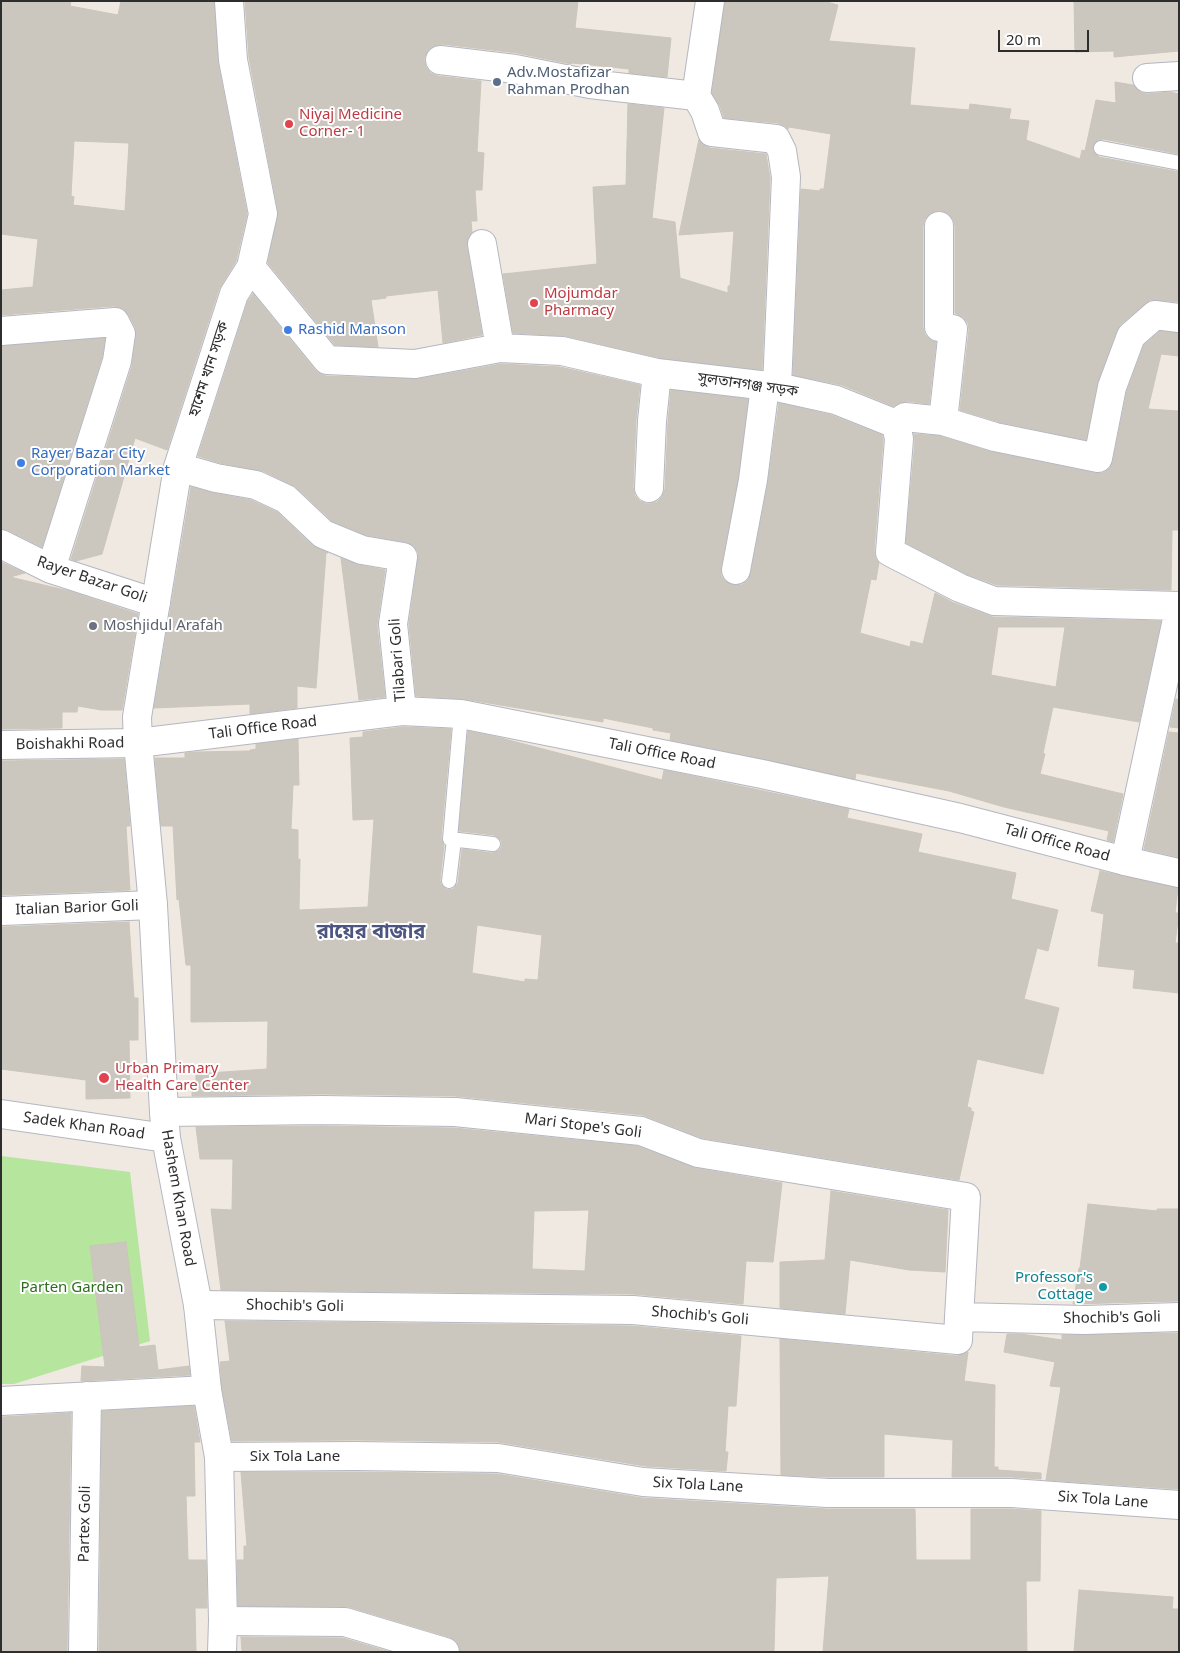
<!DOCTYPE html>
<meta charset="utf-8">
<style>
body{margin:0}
#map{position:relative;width:1180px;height:1653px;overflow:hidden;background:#efe9e1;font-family:"Noto Sans",sans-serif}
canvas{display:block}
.frame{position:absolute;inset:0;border:2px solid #2e2e2e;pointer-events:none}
.scale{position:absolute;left:998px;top:30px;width:91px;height:22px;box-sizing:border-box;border:2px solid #2e2e2e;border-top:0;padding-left:6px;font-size:15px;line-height:18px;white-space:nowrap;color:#2e2e2e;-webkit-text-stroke:4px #fff;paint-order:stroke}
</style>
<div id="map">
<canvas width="1180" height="1653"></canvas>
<div class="frame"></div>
<div class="scale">20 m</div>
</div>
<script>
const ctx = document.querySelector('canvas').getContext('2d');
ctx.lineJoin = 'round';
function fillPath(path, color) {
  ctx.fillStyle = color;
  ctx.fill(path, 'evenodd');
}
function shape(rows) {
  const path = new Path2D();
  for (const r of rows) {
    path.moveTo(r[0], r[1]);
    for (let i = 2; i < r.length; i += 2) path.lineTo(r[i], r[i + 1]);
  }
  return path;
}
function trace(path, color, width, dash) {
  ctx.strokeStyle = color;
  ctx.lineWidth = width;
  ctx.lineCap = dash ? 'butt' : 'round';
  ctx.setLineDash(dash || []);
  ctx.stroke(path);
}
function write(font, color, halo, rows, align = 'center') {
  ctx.font = font + ' "Noto Sans","Noto Sans Bengali",sans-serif';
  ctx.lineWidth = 4;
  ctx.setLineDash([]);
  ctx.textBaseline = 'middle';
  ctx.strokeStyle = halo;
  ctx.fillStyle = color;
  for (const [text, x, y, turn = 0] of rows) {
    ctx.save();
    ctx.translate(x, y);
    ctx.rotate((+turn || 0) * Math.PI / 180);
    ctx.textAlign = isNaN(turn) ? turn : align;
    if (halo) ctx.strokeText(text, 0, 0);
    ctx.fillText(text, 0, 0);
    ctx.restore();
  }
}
const green = shape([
 [1,1156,130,1172,150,1341,14,1384,1,1384]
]);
const building = shape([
 [1,1,71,1,70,6,118,15,121,1,214,1,218,63,247,214,236,261,219,289,167,450,135,438,102,554,76,561,71,559,132,366,136,336,135,327,129,315,123,309,114,306,1,315,1,290,33,287,38,239,1,234,1,1],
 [74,141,129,143,125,211,73,205,74,197,71,196,74,141],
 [245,1,578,1,575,28,671,38,667,77,629,73,629,69,572,63,571,64,517,53,442,44,434,46,428,50,424,59,426,67,431,73,438,76,481,81,477,152,484,153,482,190,475,190,477,221,471,221,472,232,468,238,467,246,482,335,443,343,438,290,386,296,386,298,371,300,378,347,335,345,268,263,278,211,249,58,245,1],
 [725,1,823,1,838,5,829,41,915,48,910,105,969,110,970,104,1011,109,1009,119,1029,121,1026,140,1080,159,1082,150,1085,151,1096,100,1116,103,1115,82,1133,85,1140,92,1147,94,1170,92,1179,94,1179,154,1103,139,1098,140,1093,146,1093,151,1099,157,1179,172,1179,302,1157,300,1150,300,1121,324,1117,330,1097,384,1086,440,999,422,960,410,969,330,968,323,963,317,955,313,955,226,953,219,947,213,939,210,931,213,925,219,923,226,923,327,925,335,930,339,936,342,929,404,907,401,893,406,842,385,793,375,801,189,820,191,820,189,824,189,831,134,789,127,788,129,785,126,778,123,724,118,720,106,712,93,725,1],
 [1074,1,1179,1,1179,51,1114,57,1114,51,1075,52,1074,1],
 [628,104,664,108,652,218,675,222,680,278,728,293,728,286,730,286,734,231,679,235,699,139,703,144,710,148,766,154,770,178,762,370,660,358,565,336,513,333,503,274,597,264,593,187,626,185,628,104],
 [253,294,315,370,320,374,326,376,418,379,501,364,560,367,640,385,636,420,633,487,635,496,640,501,648,504,657,502,662,497,665,489,668,422,671,390,748,399,738,478,721,567,721,576,725,581,733,585,742,585,748,580,751,573,768,483,779,403,831,415,882,435,883,440,874,551,876,559,879,562,876,580,871,579,860,633,910,647,911,641,923,644,935,593,954,603,993,617,1161,621,1139,722,1053,707,1043,753,1045,754,1040,774,1123,794,1113,842,1107,840,1109,831,1004,807,949,791,856,773,855,779,670,740,671,733,653,730,653,728,603,718,603,722,464,699,416,696,409,624,418,559,418,552,413,545,406,542,366,535,332,521,296,487,263,471,220,463,198,456,248,301,253,294],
 [998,627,1065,627,1056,687,991,675,998,627],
 [1160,331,1179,333,1179,356,1161,354,1148,409,1179,411,1179,530,1172,530,1171,590,997,585,966,574,906,543,915,440,914,434,940,436,992,452,1095,473,1103,473,1110,468,1113,461,1127,391,1144,345,1160,331],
 [105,338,102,357,42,547,8,530,1,529,1,346,105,338],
 [191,487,213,493,251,500,277,512,312,545,328,553,326,553,316,688,297,686,297,708,250,714,250,704,154,708,191,487],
 [341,558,359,565,385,570,377,625,385,697,359,700,341,558],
 [1,562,25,573,10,577,69,591,138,614,122,710,101,710,78,706,77,712,62,712,62,728,1,729,1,562],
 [1176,699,1179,700,1179,728,1170,727,1176,699],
 [403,727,451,729,441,838,444,846,440,880,441,885,447,890,453,889,458,883,462,849,492,853,500,850,502,845,501,840,494,835,459,831,468,731,497,737,662,780,664,770,849,809,847,818,922,834,918,852,1016,873,1011,899,1058,910,1048,951,1037,948,1024,999,1059,1008,1043,1074,977,1059,967,1107,971,1108,971,1111,974,1112,959,1180,702,1138,643,1115,455,1096,322,1094,192,1096,192,1091,196,1091,196,1075,209,1074,209,1073,267,1069,268,1021,191,1022,191,965,186,965,179,899,177,900,173,826,161,826,155,758,185,758,185,753,196,752,250,751,250,750,256,749,256,744,298,739,299,785,293,785,291,829,298,830,298,860,300,859,299,910,368,907,374,819,353,820,350,738,363,737,363,732,403,727],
 [477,925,542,935,538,980,525,979,525,982,472,973,477,925],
 [1169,732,1179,733,1179,857,1144,849,1169,732],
 [124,759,130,826,126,826,130,890,1,895,1,761,124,759],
 [1100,871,1178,888,1175,913,1179,913,1175,943,1179,943,1179,993,1133,988,1135,970,1098,966,1104,914,1091,911,1100,871],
 [129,922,134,998,138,998,138,1040,129,1040,130,1098,86,1099,86,1080,1,1069,1,927,129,922],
 [322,1126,454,1128,637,1146,695,1168,782,1183,773,1262,746,1261,743,1304,633,1294,221,1290,211,1209,232,1210,233,1159,200,1159,196,1127,322,1126],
 [589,1210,585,1271,532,1269,534,1211,589,1210],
 [831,1191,948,1210,945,1272,909,1270,850,1260,845,1314,780,1308,780,1262,825,1260,831,1191],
 [1088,1204,1157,1211,1157,1209,1179,1209,1179,1301,1073,1304,1079,1268,1080,1268,1088,1204],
 [126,1242,139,1347,155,1345,158,1370,189,1366,190,1375,81,1381,82,1366,105,1367,90,1246,126,1242],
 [225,1321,632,1326,741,1336,736,1406,728,1406,725,1452,728,1452,726,1471,645,1466,498,1442,355,1440,232,1441,222,1388,220,1362,230,1361,225,1321],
 [1179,1333,1179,1489,1046,1480,1061,1387,1050,1386,1055,1362,1004,1352,1007,1334,1021,1334,1062,1340,1062,1335,1179,1333],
 [780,1339,957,1356,968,1352,964,1381,995,1385,994,1467,998,1467,998,1470,1041,1473,1041,1479,1012,1477,952,1477,953,1440,884,1434,884,1477,828,1477,781,1475,780,1339],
 [194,1406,200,1442,194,1442,195,1496,186,1496,188,1560,206,1560,207,1608,195,1608,196,1652,99,1652,102,1411,194,1406],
 [71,1413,67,1652,1,1652,1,1417,71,1413],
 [241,1472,355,1472,497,1474,642,1498,827,1509,915,1509,916,1560,971,1560,971,1509,1011,1509,1041,1511,1040,1581,1026,1581,1027,1652,823,1652,829,1576,776,1578,774,1652,460,1652,457,1642,449,1637,349,1607,238,1606,237,1560,244,1560,244,1546,247,1546,241,1472],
 [1079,1590,1173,1597,1172,1609,1179,1609,1179,1652,1074,1652,1079,1590],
 [241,1637,343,1638,390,1652,242,1652,241,1637]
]);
const lane = shape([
 [1101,148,1179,163],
 [461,714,450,839,493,844],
 [449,881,454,840]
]);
const street = shape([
 [710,1,696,96,705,111,712,132,776,139,782,151,786,177,777,387],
 [440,60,515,69,590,84,696,96],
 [1147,78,1179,76],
 [939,226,939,327,953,329,943,421],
 [482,244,500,348],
 [251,267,327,360,415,364,500,348,562,351,657,373,777,387,836,400,896,424,905,417,943,421,995,437,1098,458,1112,387,1131,336,1155,315,1179,318],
 [1,331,115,322,121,334,117,361,51,569],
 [896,424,899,439,890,552,960,588,994,601,1179,606],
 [178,467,216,478,256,485,286,499,323,534,362,550,403,557,393,624,402,711],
 [649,488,652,421,657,373],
 [1,544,51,569,156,603],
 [736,570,753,480,765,386],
 [1,745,138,743,137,717,178,467,234,294,251,267,263,214,233,60,229,1],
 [1125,861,1179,610],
 [1,911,153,905],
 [164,1112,322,1110,455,1112,641,1131,698,1153,966,1197,959,1317],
 [198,1305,633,1310,958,1340,959,1317,1085,1320,1179,1317],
 [1,1401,207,1390],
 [219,1457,355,1456,498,1458,643,1482,828,1493,1012,1493,1179,1505],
 [223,1621,345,1622,445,1652],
 [83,1652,87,1396]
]);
const secondary = shape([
 [1,1114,166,1138],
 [222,1652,223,1621,219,1457,207,1390,198,1305,166,1138,164,1112,153,905,138,743,402,711,461,714,762,774,960,818,1125,861,1179,873]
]);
const markers = [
 [497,82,5,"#5c6f8a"],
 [289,124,5,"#e0444e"],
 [534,303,5,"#e0444e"],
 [288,330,5,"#3f7fe0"],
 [21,463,5,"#3f7fe0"],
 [93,626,5,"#6b7280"],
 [104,1078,6,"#e0444e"],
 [1103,1287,5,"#0f9aa8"]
];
const serviceNames = [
 ["Adv.Mostafizar",507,73],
 ["Rahman Prodhan",507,90]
];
const healthNames = [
 ["Niyaj Medicine",299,115],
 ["Corner- 1",299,132],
 ["Mojumdar",544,294],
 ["Pharmacy",544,311],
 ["Urban Primary",115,1069],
 ["Health Care Center",115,1086]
];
const shopNames = [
 ["Rashid Manson",298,330],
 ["Rayer Bazar City",31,454],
 ["Corporation Market",31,471]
];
const streetNames = [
 ["হাশেম খান সড়ক",209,369,-72],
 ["সুলতানগঞ্জ সড়ক",748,385,8],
 ["Rayer Bazar Goli",92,580,19],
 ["Tilabari Goli",398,660,-94],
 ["Tali Office Road",263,728,-7],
 ["Boishakhi Road",70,744,-1],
 ["Tali Office Road",662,754,11],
 ["Tali Office Road",1057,843,15],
 ["Italian Barior Goli",77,908,-2],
 ["Sadek Khan Road",84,1126,8],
 ["Mari Stope's Goli",583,1126,7],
 ["Hashem Khan Road",178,1198,80],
 ["Shochib's Goli",295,1306,1],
 ["Shochib's Goli",700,1316,5],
 ["Shochib's Goli",1112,1318,-1],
 ["Six Tola Lane",295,1457],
 ["Six Tola Lane",698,1485,3],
 ["Six Tola Lane",1103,1500,4],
 ["Partex Goli",85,1524,-89]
];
const worshipNames = [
 ["Moshjidul Arafah",103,626]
];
const cultureNames = [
 ["Professor's",1093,1278],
 ["Cottage",1093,1295]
];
const parkNames = [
 ["Parten Garden",72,1288]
];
const districtNames = [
 ["রায়ের বাজার",371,932]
];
fillPath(green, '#b6e59e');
fillPath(building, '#cbc7bf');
trace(building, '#cbc5ba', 1);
trace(lane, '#b4b7c1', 16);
trace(street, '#b4b7c1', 30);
trace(secondary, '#b4b7c1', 30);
trace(lane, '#fff', 14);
trace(street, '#fff', 28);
trace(secondary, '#fff', 28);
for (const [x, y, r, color] of markers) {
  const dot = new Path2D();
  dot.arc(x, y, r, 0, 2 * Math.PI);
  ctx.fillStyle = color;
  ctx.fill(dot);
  trace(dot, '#fff', 2);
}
write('15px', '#4e5e75', '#fff', serviceNames, 'left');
write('15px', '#be3a42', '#fff', healthNames, 'left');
write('15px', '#366cbe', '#fff', shopNames, 'left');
write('15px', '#2e2e2e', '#fff', streetNames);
write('15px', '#5b616d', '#fff', worshipNames, 'left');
write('15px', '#0d838f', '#fff', cultureNames, 'right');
write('15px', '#2c6e1b', '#fff', parkNames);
write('bold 20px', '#4d5680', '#fff', districtNames);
</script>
